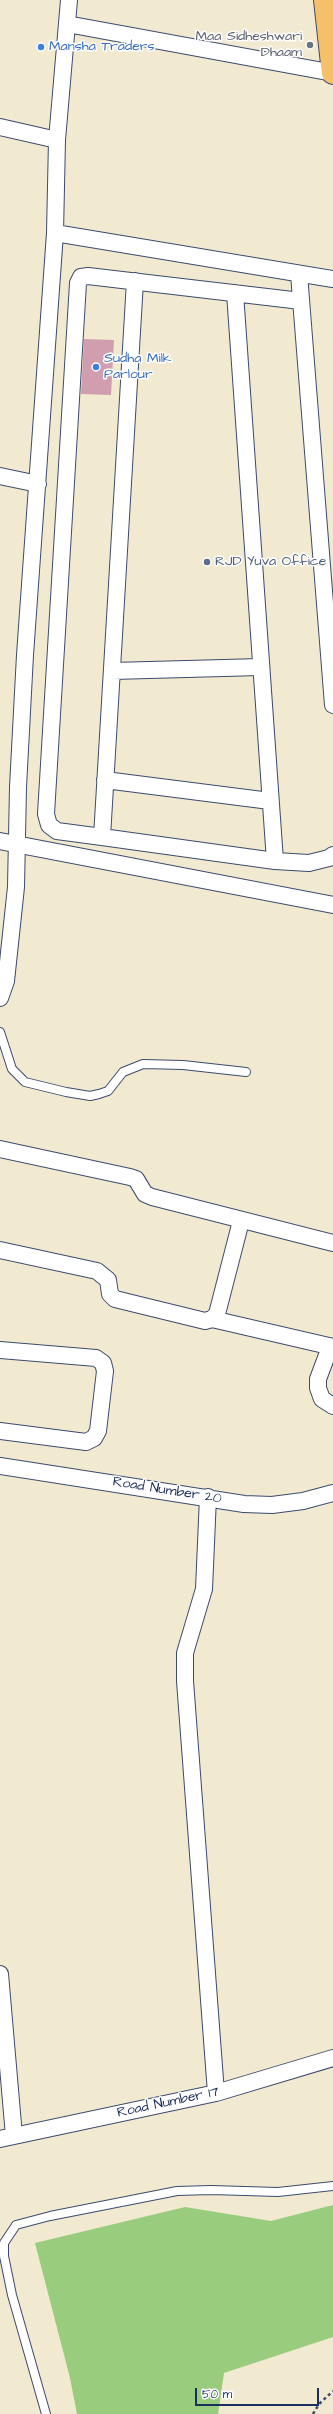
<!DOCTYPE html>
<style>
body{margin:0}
#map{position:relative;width:333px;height:2414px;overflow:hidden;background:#f2e9d1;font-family:"Architects Daughter",sans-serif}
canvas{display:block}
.scale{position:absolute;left:195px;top:2388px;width:124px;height:18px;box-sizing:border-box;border:2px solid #1b2f5e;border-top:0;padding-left:5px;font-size:12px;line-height:14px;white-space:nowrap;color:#1b2f5e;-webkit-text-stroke:3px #fff;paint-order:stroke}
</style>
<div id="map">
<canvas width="333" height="2414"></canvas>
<div class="scale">50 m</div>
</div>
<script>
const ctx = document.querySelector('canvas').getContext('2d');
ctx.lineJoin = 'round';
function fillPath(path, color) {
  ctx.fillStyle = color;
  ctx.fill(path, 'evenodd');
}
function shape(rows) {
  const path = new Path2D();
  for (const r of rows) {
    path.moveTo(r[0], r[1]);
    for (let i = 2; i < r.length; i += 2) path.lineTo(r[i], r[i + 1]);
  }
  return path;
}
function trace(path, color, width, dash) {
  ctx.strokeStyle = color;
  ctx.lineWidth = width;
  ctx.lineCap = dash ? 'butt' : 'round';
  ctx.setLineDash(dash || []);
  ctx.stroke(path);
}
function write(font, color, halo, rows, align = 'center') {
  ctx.font = font + ' "Architects Daughter",sans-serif';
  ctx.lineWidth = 3;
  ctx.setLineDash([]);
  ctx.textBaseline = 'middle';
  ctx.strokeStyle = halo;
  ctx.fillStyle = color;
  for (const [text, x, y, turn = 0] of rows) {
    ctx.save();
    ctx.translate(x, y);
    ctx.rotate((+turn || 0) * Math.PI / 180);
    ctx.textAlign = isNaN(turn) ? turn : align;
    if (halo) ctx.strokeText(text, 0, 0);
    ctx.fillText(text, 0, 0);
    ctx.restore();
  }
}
const green = shape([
 [333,2205,333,2337,224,2373,218,2414,77,2414,70,2378,35,2243,185,2207,271,2221]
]);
const building = shape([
 [84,339,114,340,111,395,81,394]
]);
const path = shape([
 [313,2414,319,2404,333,2391]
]);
const lane = shape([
 [0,1032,12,1069,25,1082,66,1092,90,1096,99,1094,108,1091,123,1072,143,1064,183,1065,246,1072],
 [46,2414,12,2295,4,2256,4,2243,16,2225,50,2216,177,2191,211,2190,278,2192,333,2186]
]);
const street = shape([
 [67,24,333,73],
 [0,127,57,140],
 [55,233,333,279],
 [299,274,333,705],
 [235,293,275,861],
 [301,301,88,276,81,277,78,283,46,814,49,825,57,831,102,837,275,861,309,863,329,858,333,855],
 [0,476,38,484],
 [112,671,261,667],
 [105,780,270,801],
 [102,837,135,281],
 [0,841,333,905],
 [0,998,6,981,16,887,18,787,25,655,55,233,57,140,69,0],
 [0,1149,130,1177,136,1179,145,1194,152,1197,333,1243],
 [0,1250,97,1271,108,1280,110,1294,115,1299,205,1321,212,1319,217,1314,241,1221],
 [212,1319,333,1347],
 [330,1347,318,1379,318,1388,322,1399,333,1406],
 [0,1350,96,1358,103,1363,105,1371,98,1431,94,1438,86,1442,0,1431],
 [0,1466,244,1504,272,1505,303,1501,333,1493],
 [208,1497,204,1589,185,1653,185,1681,216,2093],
 [0,1974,14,2136],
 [0,2139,216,2093,333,2058]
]);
const highway = shape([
 [325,0,333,73]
]);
const markers = [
 [310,45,4,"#6b7280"],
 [41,47,4,"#3f7fe0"],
 [96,367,4,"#3f7fe0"],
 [207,562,4,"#5c6f8a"]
];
const worshipNames = [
 ["Maa Sidheshwari",302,37],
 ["Dhaam",302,53]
];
const shopNames = [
 ["Mansha Traders",49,47],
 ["Sudha Milk",104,359],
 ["Parlour",104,375]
];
const serviceNames = [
 ["RJD Yuva Office",215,562]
];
const streetNames = [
 ["Road Number 20",167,1491,9],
 ["Road Number 17",168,2103,-12]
];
fillPath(green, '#99cc7d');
fillPath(building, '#d19eaf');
trace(lane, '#3b4b6f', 10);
trace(street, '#3b4b6f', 18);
trace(highway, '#3b4b6f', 24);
trace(path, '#3b4b6f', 2.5, [3, 3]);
trace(lane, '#fff', 8);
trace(street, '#fff', 16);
trace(highway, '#f6c06b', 22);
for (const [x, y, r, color] of markers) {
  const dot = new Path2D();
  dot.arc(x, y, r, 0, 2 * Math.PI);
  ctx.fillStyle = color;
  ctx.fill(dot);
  trace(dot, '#fff', 1.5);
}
write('14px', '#5b616d', '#fff', worshipNames, 'right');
write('14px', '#366cbe', '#fff', shopNames, 'left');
write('14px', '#4e5e75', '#fff', serviceNames, 'left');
write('14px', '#1b2f5e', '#fff', streetNames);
</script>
